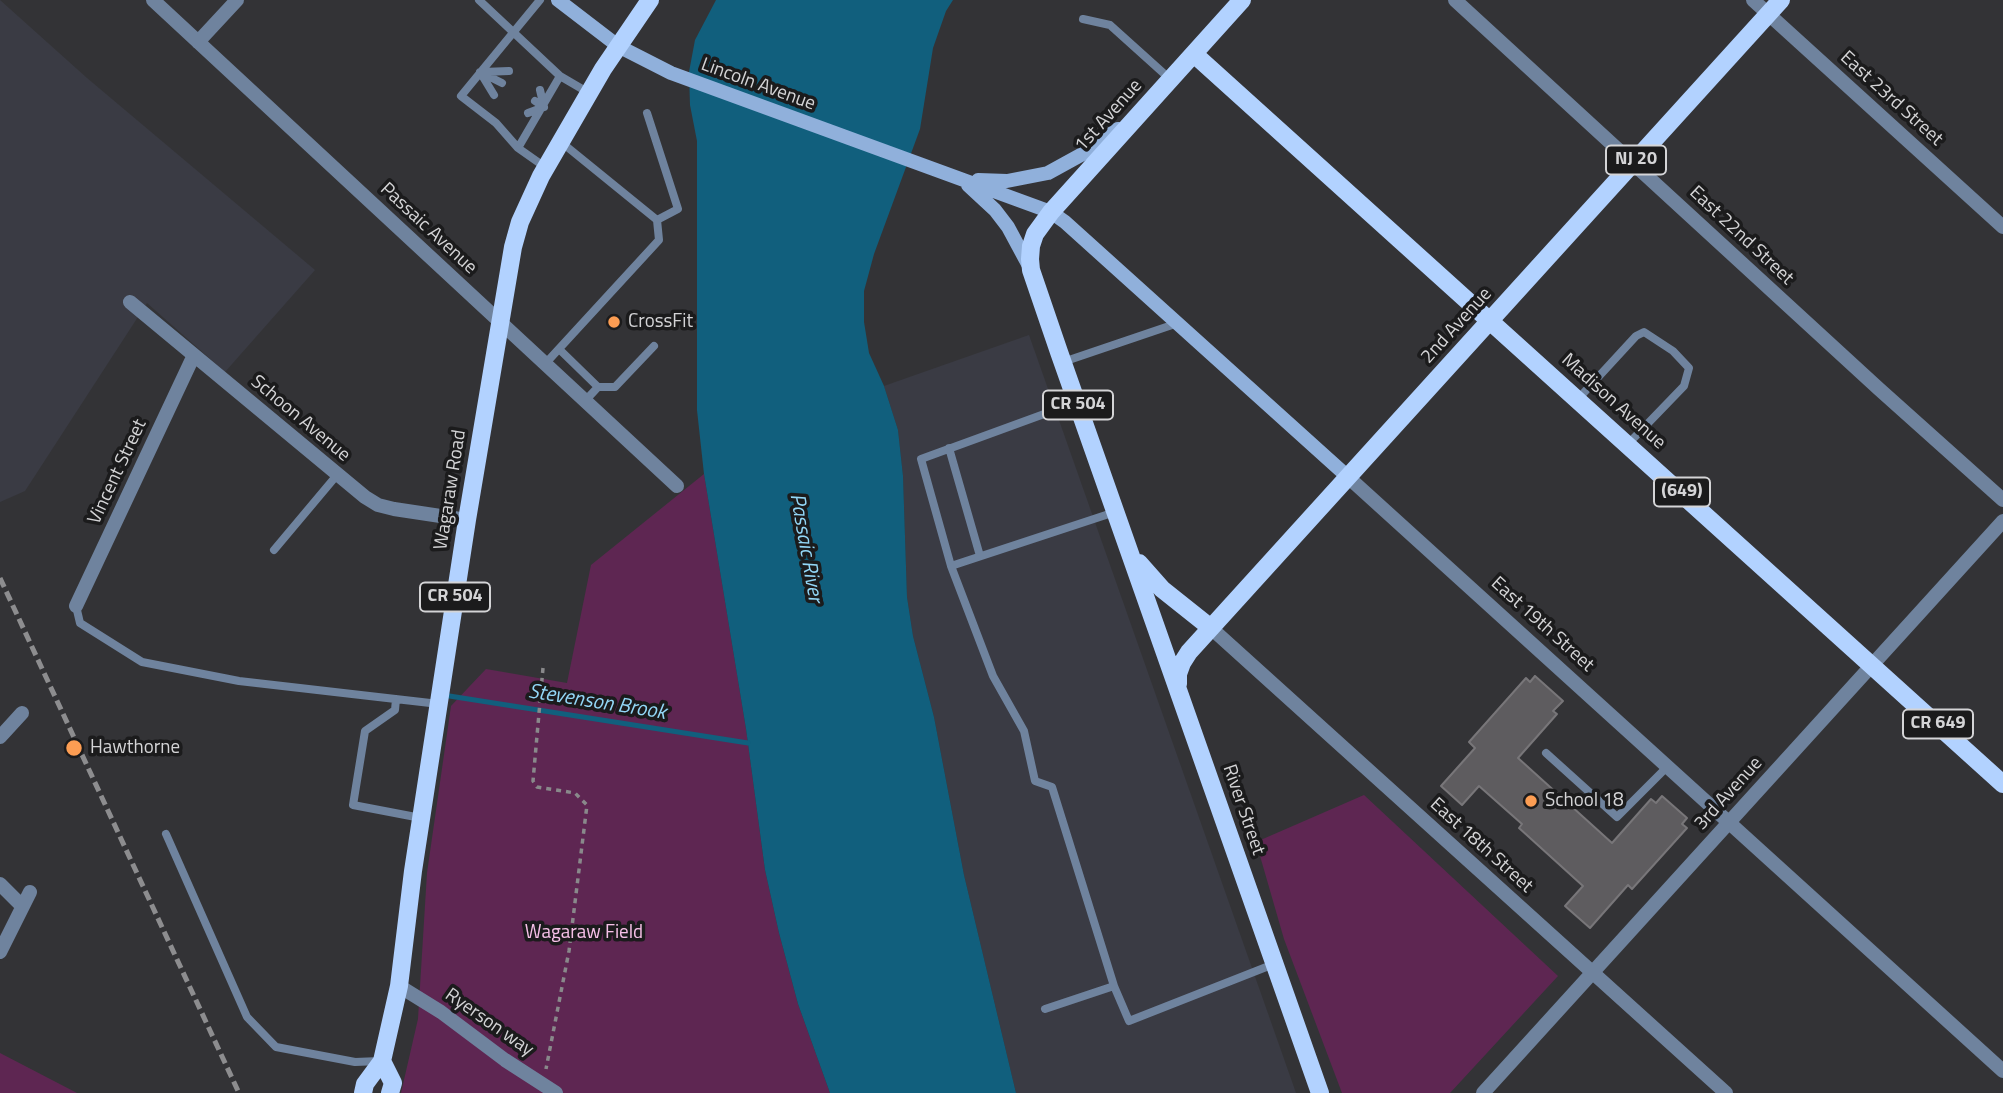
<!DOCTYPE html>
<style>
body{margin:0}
canvas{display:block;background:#333336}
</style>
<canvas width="2003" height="1093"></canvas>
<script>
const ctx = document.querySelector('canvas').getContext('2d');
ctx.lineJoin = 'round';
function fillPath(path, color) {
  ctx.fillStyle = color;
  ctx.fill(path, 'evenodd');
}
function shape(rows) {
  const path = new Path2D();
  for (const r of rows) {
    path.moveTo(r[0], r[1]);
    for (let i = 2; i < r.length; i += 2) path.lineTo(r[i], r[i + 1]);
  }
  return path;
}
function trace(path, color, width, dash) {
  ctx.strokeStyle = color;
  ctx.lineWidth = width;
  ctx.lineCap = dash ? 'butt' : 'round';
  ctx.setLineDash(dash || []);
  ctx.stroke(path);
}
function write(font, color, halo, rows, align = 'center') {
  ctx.font = font + ' "Titillium Web",sans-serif';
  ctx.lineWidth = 7;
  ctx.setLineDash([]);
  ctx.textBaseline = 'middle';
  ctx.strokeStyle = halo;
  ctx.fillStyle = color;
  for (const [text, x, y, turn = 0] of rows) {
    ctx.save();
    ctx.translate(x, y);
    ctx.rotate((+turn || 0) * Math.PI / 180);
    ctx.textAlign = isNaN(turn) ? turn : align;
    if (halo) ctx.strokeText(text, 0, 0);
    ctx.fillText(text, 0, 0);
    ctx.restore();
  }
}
const built = shape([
 [0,0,87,78,315,270,225,372,147,303,25,491,0,502],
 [1029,335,1296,1093,1016,1093,964,875,934,717,913,636,907,597,903,476,898,430,884,386]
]);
const green = shape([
 [704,474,746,729,765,870,779,933,798,1004,830,1093,401,1093,418,1019,427,873,451,706,486,669,567,683,591,565],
 [1364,795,1558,976,1450,1093,1342,1093,1284,939,1256,842],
 [0,1053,77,1093,0,1093]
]);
const water = shape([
 [716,0,953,0,946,11,933,48,920,129,874,254,864,291,864,322,869,353,884,386,898,430,903,476,907,597,913,636,934,717,964,875,1016,1093,830,1093,798,1004,779,933,765,870,746,729,704,474,697,410,697,141,690,105,689,72,695,40]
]);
const stream = shape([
 [443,695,748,743]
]);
const building = shape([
 [1535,676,1563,701,1553,711,1557,714,1518,758,1612,843,1651,799,1656,803,1662,796,1687,818,1682,824,1687,828,1632,889,1628,885,1590,928,1565,906,1583,886,1519,828,1522,824,1479,786,1462,805,1441,786,1475,748,1469,742,1526,678,1530,682,1535,676]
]);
const path = shape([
 [543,668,533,781,537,787,575,793,587,805,569,951,546,1069]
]);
const service = shape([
 [479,0,560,76,589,93],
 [540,0,461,96,496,123,518,148,545,167],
 [1083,19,1110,25,1170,79],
 [483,72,509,71],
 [540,90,544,107],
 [494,95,480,72,502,83],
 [528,113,544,107,535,101],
 [647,113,678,209,657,220],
 [518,148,560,76],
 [559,349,598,387,585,401],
 [1063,362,1178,323],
 [545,364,659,240,657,220,561,142],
 [598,387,615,387,654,346],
 [1578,399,1636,336,1644,332,1673,351,1689,368,1684,386,1628,444],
 [949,448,980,556],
 [274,550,337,475],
 [951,566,921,459,1077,402],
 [76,606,80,623,142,662,239,681,439,704],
 [396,699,395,710,365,731,353,805,421,818],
 [1546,753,1617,817,1668,766],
 [166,834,247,1017,276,1047,355,1062,380,1061],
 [1114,986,1129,1021,1274,964],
 [1045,1009,1114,986,1052,787,1035,781,1024,731,993,676,951,566,1115,512]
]);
const minor = shape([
 [153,0,677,486],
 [1455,0,1879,389,2003,500],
 [1753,0,2003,227],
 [198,42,237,0],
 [130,302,365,497,378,505,394,509,467,520],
 [1348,477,2003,1071],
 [76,606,194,355],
 [0,737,22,713],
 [0,884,22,906],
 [0,952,30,892],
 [399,986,441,1012,505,1060,556,1093],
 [1483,1093,2003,521]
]);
const tertiary = shape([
 [1211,628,1726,1093]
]);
const secondary = shape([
 [558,0,618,46,671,73,1051,212,1065,222,1348,477],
 [978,180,1007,181,1048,173,1088,151,1118,129],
 [968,185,995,210,1008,227,1029,266]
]);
const primary = shape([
 [1242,0,1051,212,1035,234,1031,246,1030,259,1031,270,1059,352,1320,1093],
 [1194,54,2003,784],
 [1139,563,1162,589,1211,628],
 [1178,684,1178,674,1182,663,1189,652,1781,0],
 [382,1061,393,1083,390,1093],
 [363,1093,365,1084,382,1061,399,986,413,871,467,520,513,247,520,222,541,176,603,69,650,0]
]);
const rail = shape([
 [0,578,239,1093]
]);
const markers = [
 [614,322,7,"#fc9d53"],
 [74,748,9,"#fc9d53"],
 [1531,801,7,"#fc9d53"]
];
const shields = [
 [1636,160,60],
 [1078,405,70],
 [1682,492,56],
 [455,597,70],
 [1938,724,70]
];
const shieldNames = [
 ["NJ 20",1636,160],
 ["CR 504",1078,405],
 ["(649)",1682,492],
 ["CR 504",455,597],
 ["CR 649",1938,724]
];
const streetNames = [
 ["Lincoln Avenue",758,85,20],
 ["East 23rd Street",1891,99,42],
 ["1st Avenue",1109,116,-48],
 ["Passaic Avenue",428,229,43],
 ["East 22nd Street",1741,236,43],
 ["2nd Avenue",1457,326,-48],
 ["Madison Avenue",1613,402,42],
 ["Schoon Avenue",300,419,40],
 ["Vincent Street",118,472,-65],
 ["Wagaraw Road",451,490,-81],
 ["East 19th Street",1542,625,42],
 ["3rd Avenue",1729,794,-48],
 ["River Street",1243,810,71],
 ["East 18th Street",1481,846,42],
 ["Ryerson way",489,1023,35]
];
const poiNames = [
 ["CrossFit",628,322],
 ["Hawthorne",90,748],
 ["School 18",1545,801]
];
const parkNames = [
 ["Wagaraw Field",584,933]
];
const waterNames = [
 ["Passaic River",805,548,80],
 ["Stevenson Brook",597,703,9]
];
fillPath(built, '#3a3b44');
fillPath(green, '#5e2652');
fillPath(water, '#115f7d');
trace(stream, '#115f7d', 5);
fillPath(building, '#5e5c5f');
trace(building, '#787679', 2);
trace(path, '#89898b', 3.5, [5, 5]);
trace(service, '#6f839e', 8);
trace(minor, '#6f839e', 14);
trace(tertiary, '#6f839e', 14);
trace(secondary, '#90b0db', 14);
trace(primary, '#b2d2ff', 18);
trace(rail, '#8d8d8f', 5, [10, 5]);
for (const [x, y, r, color] of markers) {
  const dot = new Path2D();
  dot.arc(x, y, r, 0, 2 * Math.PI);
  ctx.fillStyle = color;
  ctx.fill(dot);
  trace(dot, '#1b1b1c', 2.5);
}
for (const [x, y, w] of shields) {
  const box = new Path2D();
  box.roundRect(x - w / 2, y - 14.5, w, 29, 5);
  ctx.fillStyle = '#1b1b1c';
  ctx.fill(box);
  trace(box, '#d4d4d6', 2);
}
write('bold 18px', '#d4d4d6', null, shieldNames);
write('19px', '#d4d4d6', '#1b1b1c', streetNames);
write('19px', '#d4d4d6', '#1b1b1c', poiNames, 'left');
write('19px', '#f7c0e8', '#1b1b1c', parkNames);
write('italic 21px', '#93d7f7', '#1b1b1c', waterNames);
</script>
